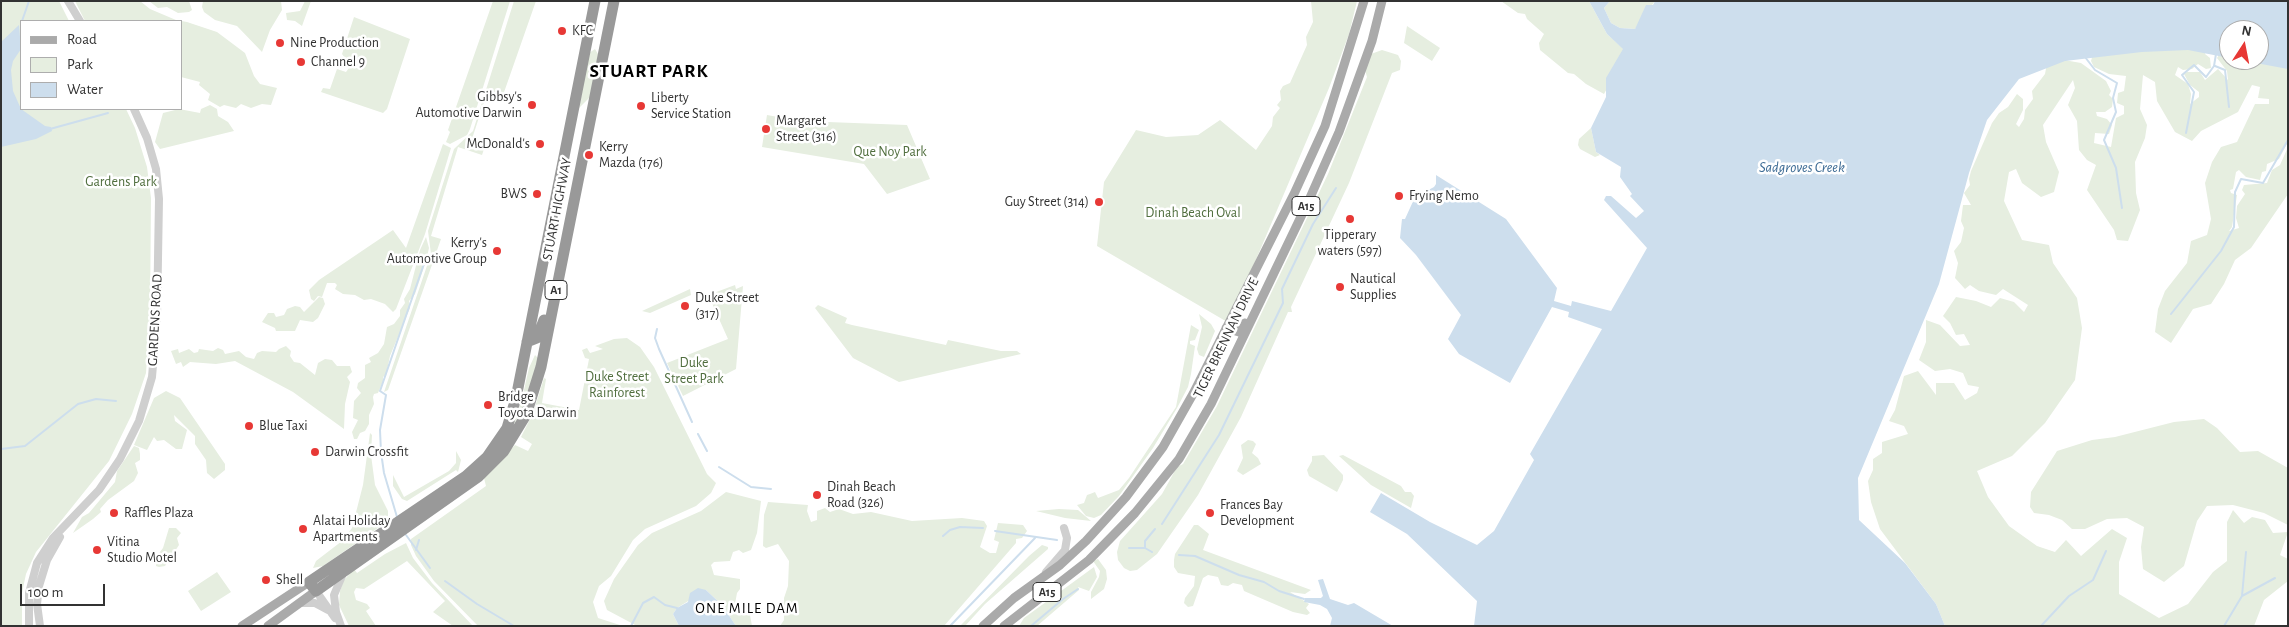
<!DOCTYPE html>
<style>
body{margin:0}
#map{position:relative;width:2289px;height:627px;overflow:hidden;background:#fff;font-family:"Alegreya Sans",sans-serif}
canvas{display:block}
.frame{position:absolute;inset:0;border:2px solid #323232;pointer-events:none}
.legend{position:absolute;left:20px;top:20px;width:162px;height:90px;box-sizing:border-box;background:#fff;border:1px solid #adadad;margin:0;padding:6px 9px;list-style:none;font-size:15px;color:#323232}
.legend li{display:flex;align-items:center;gap:10px;height:25px}
.legend b{width:25px;border:1px solid #adadad}
.north{position:absolute;left:2219px;top:20px;width:50px;height:50px;box-sizing:border-box;background:#fff;border:1px solid #adadad;border-radius:50%;rotate:11deg;font-size:14px;font-weight:700;line-height:20px;text-align:center;color:#323232}
.north::after{content:'';display:block;margin:auto;width:18px;height:22px;background:#e73835;clip-path:polygon(50% 0,100% 100%,50% 72%,0 100%)}
.scale{position:absolute;left:20px;top:584px;width:85px;height:22px;box-sizing:border-box;border:2px solid #323232;border-top:0;padding-left:6px;font-size:15px;line-height:18px;white-space:nowrap;color:#323232;-webkit-text-stroke:4px #fff;paint-order:stroke}
</style>
<div id="map">
<canvas width="2289" height="627"></canvas>
<div class="frame"></div>
<ul class="legend">
<li><b style="height:6px;background:#aaa"></b>Road</li>
<li><b style="height:14px;background:#e6eee0"></b>Park</li>
<li><b style="height:14px;background:#cddeed"></b>Water</li>
</ul>
<div class="north">N</div>
<div class="scale">100 m</div>
</div>
<script>
const ctx = document.querySelector('canvas').getContext('2d');
ctx.lineJoin = 'round';
function fillPath(path, color) {
  ctx.fillStyle = color;
  ctx.fill(path, 'evenodd');
}
function shape(rows) {
  const path = new Path2D();
  for (const r of rows) {
    path.moveTo(r[0], r[1]);
    for (let i = 2; i < r.length; i += 2) path.lineTo(r[i], r[i + 1]);
  }
  return path;
}
function trace(path, color, width, dash) {
  ctx.strokeStyle = color;
  ctx.lineWidth = width;
  ctx.lineCap = dash ? 'butt' : 'round';
  ctx.setLineDash(dash || []);
  ctx.stroke(path);
}
function write(font, color, halo, rows, align = 'center') {
  ctx.font = font + ' "Alegreya Sans",sans-serif';
  ctx.lineWidth = 5;
  ctx.setLineDash([]);
  ctx.textBaseline = 'middle';
  ctx.strokeStyle = halo;
  ctx.fillStyle = color;
  for (const [text, x, y, turn = 0] of rows) {
    ctx.save();
    ctx.translate(x, y);
    ctx.rotate((+turn || 0) * Math.PI / 180);
    ctx.textAlign = isNaN(turn) ? turn : align;
    if (halo) ctx.strokeText(text, 0, 0);
    ctx.fillText(text, 0, 0);
    ctx.restore();
  }
}
const green = shape([
 [1,1,59,1,69,21,21,21,21,109,126,109,135,128,147,167,151,198,150,315,146,373,132,414,109,461,36,552,26,574,22,593,22,626,1,626],
 [75,1,140,1,150,9,176,20,187,22,217,32,245,53,254,76,260,84,277,88,271,105,262,104,251,108,241,104,236,108,224,105,220,107,208,100,210,94,199,85,200,82,181,77,181,21,85,21],
 [149,1,189,1,192,10,189,12,178,13,167,7,158,8],
 [203,1,281,1,282,10,270,30,262,52,237,26,215,20,204,12,202,7],
 [305,1,311,1,302,26,295,21,287,20,286,13,300,11],
 [493,1,510,1,470,129,467,135,450,144,446,142,450,132,448,130],
 [514,1,536,1,502,98,487,93,470,145,484,149,482,155,458,147,431,236,441,239,388,390,384,392,431,254,428,231,454,149,473,131],
 [1311,1,1357,1,1349,34,1329,88,1229,323,1097,246,1104,182,1136,130,1166,137,1198,135,1220,120,1256,150,1272,126,1273,117,1280,108,1277,105,1281,100,1280,91,1283,86,1290,83,1307,45,1306,37,1313,22],
 [1501,1,1589,1,1607,34,1627,52,1604,94,1586,84,1574,74,1568,73,1540,50,1539,43,1544,34,1527,19,1525,14,1518,13],
 [1610,1,1655,1,1635,29,1620,28,1611,23,1604,8],
 [354,17,410,39,387,109,383,113,321,92,323,88,330,89,337,69,346,72,349,68,347,61,342,54],
 [1407,26,1440,48,1432,61,1404,43],
 [2095,47,2207,48,2205,54,2210,58,2211,68,2206,69,2198,64,2192,69,2183,70,2178,67,2175,75,2188,84,2191,94,2190,104,2199,97,2199,92,2190,85,2184,74,2187,72,2200,72,2205,80,2218,69,2228,80,2227,71,2217,58,2220,53,2229,54,2229,60,2288,57,2288,142,2279,159,2267,164,2266,171,2262,172,2260,180,2246,177,2239,170,2236,172,2233,189,2230,190,2231,193,2237,195,2232,227,2229,231,2239,228,2236,218,2237,206,2245,194,2242,190,2244,185,2267,183,2272,170,2280,165,2288,147,2288,194,2251,248,2235,260,2224,284,2211,304,2193,309,2171,343,2155,332,2158,309,2165,291,2187,263,2191,241,2207,235,2211,219,2205,183,2212,162,2221,147,2237,142,2255,104,2269,104,2269,99,2258,98,2260,87,2252,85,2238,112,2201,131,2192,141,2175,132,2157,101,2155,82,2143,75,2140,109,2147,125,2145,138,2135,162,2136,193,2140,210,2128,241,2117,240,2114,230,2087,190,2096,165,2087,160,2079,150,2077,121,2068,105,2075,88,2073,80,2043,125,2046,142,2059,172,2054,192,2041,197,2022,183,2016,169,2009,172,2004,201,2022,240,2049,245,2053,263,2077,298,2082,328,2075,380,2045,423,2012,456,1977,471,1988,497,2009,526,2037,546,2055,552,2066,540,2081,556,2112,529,2127,538,2119,562,2119,594,2159,618,2188,604,2213,572,2227,561,2227,522,2233,510,2244,523,2252,517,2265,520,2273,533,2288,532,2280,555,2288,559,2288,581,2264,600,2254,626,1945,626,1936,604,1880,529,1871,502,1868,481,1873,470,1873,459,1882,453,1882,442,1908,434,1904,426,1889,421,1895,410,1904,376,1918,371,1936,395,1936,383,1954,383,1965,400,1977,393,1979,387,1968,385,1963,373,1950,369,1935,371,1919,360,1926,342,1926,320,1940,325,1960,346,1970,345,1964,334,1956,335,1950,323,1943,316,1956,297,1976,301,1991,307,2000,298,2014,302,2024,312,2028,305,2003,289,1996,295,1979,291,1970,285,1965,289,1955,278,1958,263,1954,251,1961,242,1964,228,1961,221,1963,205,1971,205,1964,193,1970,185,1969,179,1971,171,1992,123,1999,113,2008,107,2017,94,2023,99,2023,110,2016,124,2019,127,2024,119,2025,110,2033,99,2032,91,2045,74,2047,63,2064,60,2081,63,2106,81,2111,91,2109,95,2113,99,2112,107,2105,112,2096,112,2097,116,2107,119,2112,125,2109,134,2095,133,2094,143,2111,147,2116,118,2124,114,2124,106,2117,103,2118,93,2124,91,2126,76,2109,74,2094,67,2091,61],
 [595,49,598,54,590,97,579,108,589,53],
 [1382,50,1398,55,1401,61,1400,70,1392,73,1349,183,1291,307,1292,312,1288,312,1241,417,1198,495,1157,554,1137,570,1130,571,1124,568,1118,560,1117,552,1120,541,1162,494,1177,467,1183,464,1217,406,1328,174,1367,77,1365,70,1371,54],
 [210,105,217,109,218,116,228,122,234,131,160,149,155,142,163,113,179,109,200,113,201,109],
 [767,115,801,121,907,125,930,179,887,194,864,164,762,147],
 [1591,128,1596,152,1600,155,1595,157,1580,149,1578,145,1579,139],
 [443,144,451,148,425,234,396,309,393,312,385,304,371,299,364,300,355,295,343,294,335,289,337,285,335,283,327,283,322,297,318,296,314,301,311,299,309,290,319,280,393,230,406,248],
 [426,237,429,248,426,261,415,294,409,301,410,308,390,356,386,375,383,377,383,381,378,393,374,394,373,397,374,404,369,415,369,424,365,431,360,433,357,439,354,439,352,432,358,420,353,418,354,401,361,393,357,388,358,383,365,378,365,365,371,362,369,358,378,353,384,344,387,327,394,324,400,316,400,310,405,303,404,299,410,289,420,250],
 [735,285,736,289,743,286,736,369,683,396,667,363,728,339,711,301,706,303,703,297],
 [690,289,691,295,650,313,642,311],
 [319,297,323,298,325,304,318,318,313,322,300,320,295,331,276,331,275,328,262,322,268,313,274,313,276,317,284,315,287,309,295,306,300,307,304,312],
 [818,305,847,318,845,323,852,325,946,345,948,340,1001,351,1017,351,1021,354,899,382,853,358,815,308],
 [1199,314,1211,324,1215,331,1204,357,1199,355,1197,349,1202,327],
 [1191,325,1199,330,1195,340,1190,341,1190,344,1195,346,1191,374,1188,387,1177,408,1153,448,1119,496,1101,515,1094,518,1086,516,1077,505,1084,503,1087,495,1090,494,1095,492,1098,498,1119,490,1129,478,1176,407],
 [627,338,640,347,654,367,707,474,716,483,711,493,696,506,645,529,633,540,611,576,599,586,593,602,598,618,623,626,478,626,434,581,416,556,411,545,411,539,486,486,484,478,515,445,528,451,532,444,521,437,533,413,544,378,546,379,542,403,579,410,589,359,585,358,582,350,587,348,590,353,603,349,595,346,614,339],
 [286,346,291,351,290,356,294,362,300,363,315,375,318,363,325,359,332,360,337,366,350,366,352,372,347,377,350,382,345,404,344,429,293,392,235,361,216,364,190,362,183,367,181,362,176,364,171,351,178,349,179,353,189,349,194,353,198,352,199,349,213,351,218,348,223,350,225,354,239,351,246,357,254,359,257,353,262,351,276,352,279,349],
 [535,355,538,358,527,405,495,451,513,422,521,403,529,368],
 [166,391,180,398,225,464,225,470,214,479,207,473,206,460,195,444,195,436,174,415,175,421,187,430,182,449,176,449,164,440,157,441,154,437,147,450,134,445,154,398],
 [2204,419,2217,428,2240,452,2258,451,2288,468,2288,525,2264,513,2233,505,2207,506,2197,521,2184,566,2164,582,2143,569,2141,547,2144,527,2127,518,2107,519,2085,529,2072,529,2062,520,2049,515,2034,513,2030,507,2031,492,2057,451,2092,440,2115,437,2174,422],
 [370,433,372,435,371,455,375,485,388,511,388,521,323,566,313,568,316,561,342,541,352,528,363,485],
 [1248,440,1253,441,1256,444,1252,453,1258,458,1261,464,1243,475,1237,471,1243,458,1241,445],
 [134,446,139,448,140,454,140,460,135,463,138,473,134,481,108,500,100,509,101,512,93,519,73,533,82,517,89,513,115,482,117,471],
 [456,451,461,460,458,472,456,470,407,501,402,499,393,486,393,475,404,497,449,471,456,463],
 [1324,455,1343,475,1343,480,1337,492,1309,476,1307,470,1312,461,1312,456],
 [1343,455,1401,486,1405,492,1411,492,1414,496,1411,508,1371,485,1339,456],
 [726,492,761,501,757,533,751,550,743,553,739,550,733,552,730,561,714,562,711,565,714,575,740,579,740,589,737,593,735,604,737,608,750,615,752,626,736,626,722,605,706,590,677,608,673,614,679,626,637,626,607,610,604,601,614,579,638,545,652,533,701,511],
 [768,502,808,505,807,511,811,522,817,520,817,511,825,508,830,512,839,509,853,514,871,512,912,521,962,518,984,521,987,526,980,547,990,553,996,553,999,542,994,540,998,523,1023,525,1027,531,1022,538,1016,539,1016,543,944,626,780,626,784,620,784,598,788,586,789,561,778,544,766,548,763,546,764,515],
 [1059,509,1078,510,1091,521,1065,518,1036,511],
 [1194,525,1198,525,1209,534,1203,550,1311,590,1305,594,1290,592,1309,604,1306,608,1310,613,1307,615,1293,612,1244,591,1242,585,1233,583,1228,586,1221,585,1218,577,1208,575,1203,578,1193,606,1188,607,1184,603,1185,598,1194,586,1195,576,1178,573,1174,567,1174,560,1175,554],
 [169,528,176,528,181,533,177,538,179,545,165,566,159,567,156,566,156,557,163,548],
 [406,543,413,558,432,583,473,626,453,626,433,612,445,601,407,561,364,589,356,588,354,592,356,600,367,604,370,608,366,611,376,626,349,626,339,605,340,591,344,580,354,569,357,573,385,554],
 [1042,545,1048,547,1048,549,985,604,965,626,960,626,1029,556],
 [1098,559,1106,570,1107,579,1104,589,1091,599,1091,592,1099,577,1100,571,1093,561],
 [1094,567,1097,577,1089,591,1078,587,1079,590,1037,626,1019,626,1024,618],
 [217,572,231,592,201,611,188,591]
]);
const water = shape([
 [1589,1,1610,1,1604,8,1611,23,1620,28,1635,29,1646,5,1653,5,1655,1,2288,1,2288,69,2240,60,2259,60,2259,30,2229,30,2229,58,2188,50,2142,52,2065,61,2019,79,1987,120,1969,173,1939,284,1858,478,1859,520,1905,563,1936,604,1945,626,1474,626,1477,601,1407,534,1370,512,1381,493,1430,522,1477,545,1494,531,1534,460,1530,454,1602,329,1568,317,1569,312,1552,307,1510,383,1459,354,1448,339,1461,315,1416,255,1400,238,1402,219,1405,219,1415,197,1434,187,1436,184,1436,175,1506,219,1557,288,1554,301,1571,306,1572,301,1611,311,1647,248,1604,200,1606,196,1611,196,1636,218,1644,211,1630,196,1632,194,1620,177,1621,167,1596,152,1591,128,1606,97,1606,78,1623,49,1607,34],
 [19,25,21,49,13,61,11,70,13,91,21,109,45,126,51,127,52,131,36,139,1,147,1,42],
 [1323,579,1330,599,1348,605,1354,603,1393,626,1330,626,1332,618,1327,609,1320,605,1304,602,1305,598,1321,598,1323,596,1318,580],
 [698,588,706,590,722,605,736,626,679,626,673,614,677,608,688,602,690,593]
]);
const stream = shape([
 [22,21,29,1],
 [2085,57,2095,70,2117,83,2113,98,2116,112,2104,140,2116,168,2122,208],
 [2215,66,2225,70,2229,107],
 [50,129,108,113],
 [2186,133,2194,92,2182,75,2194,65,2206,77,2214,66,2216,54],
 [2171,314,2221,251,2234,227,2235,192,2241,179,2263,183,2288,140],
 [657,329,655,338,659,349,692,422],
 [698,434,707,451],
 [1,449,25,446,78,404,96,399,116,401],
 [719,467,751,487,771,489],
 [397,517,384,473,381,452,380,430,386,395,380,391,427,255],
 [1162,524,1219,435,1283,303,1282,289,1313,224,1336,188],
 [995,531,1057,540],
 [406,535,430,568],
 [943,536,950,530,960,527,983,528],
 [1129,548,1145,548,1152,552],
 [1145,548,1145,541,1155,529],
 [416,550,419,540],
 [1179,555,1195,556,1239,575,1264,582,1279,591,1304,599],
 [445,581,477,604,514,626],
 [2242,596,2246,552],
 [631,626,643,603,654,597,665,605,677,608],
 [950,626,1035,538],
 [1031,626,1063,599,1078,589],
 [2041,626,2069,596,2093,580,2106,551],
 [2224,626,2242,596,2275,578]
]);
const minor = shape([
 [68,1,80,21],
 [1046,572,1065,550,1067,538,1064,528],
 [316,591,335,618],
 [300,603,315,603,328,610],
 [29,626,29,593,37,563,53,538,99,490,120,459,139,421,152,377,157,318,159,199,156,169,147,138,134,109],
 [40,626,37,604,39,586,47,560,60,537],
 [341,626,336,612,334,595,342,576]
]);
const major = shape([
 [1226,328,1239,332,1245,323],
 [242,626,309,582],
 [268,626,316,591],
 [983,626,1014,598,1060,565,1086,541,1126,497,1163,447,1193,394,1294,194,1325,126,1364,1],
 [1004,626,1089,560,1135,513,1179,459,1211,404,1309,200,1339,132,1372,41,1382,1]
]);
const highway = shape([
 [595,1,516,398,507,428,487,457,466,476,309,582,316,591,478,477,504,451,526,415,541,367,614,1],
 [527,342,537,338,544,320]
]);
const markers = [
 [562,31,5,"#e73835"],
 [280,43,5,"#e73835"],
 [301,62,5,"#e73835"],
 [532,105,5,"#e73835"],
 [641,106,5,"#e73835"],
 [766,129,5,"#e73835"],
 [540,144,5,"#e73835"],
 [589,155,5,"#e73835"],
 [537,194,5,"#e73835"],
 [1399,196,5,"#e73835"],
 [1099,202,5,"#e73835"],
 [1350,219,5,"#e73835"],
 [497,251,5,"#e73835"],
 [1340,287,5,"#e73835"],
 [685,306,5,"#e73835"],
 [488,405,5,"#e73835"],
 [249,426,5,"#e73835"],
 [315,452,5,"#e73835"],
 [817,495,5,"#e73835"],
 [114,513,5,"#e73835"],
 [1210,513,5,"#e73835"],
 [303,529,5,"#e73835"],
 [97,550,5,"#e73835"],
 [266,580,5,"#e73835"]
];
const shields = [
 [1306,206,28],
 [556,290,22],
 [1047,592,28]
];
const shieldNames = [
 ["A15",1306,206],
 ["A1",556,290],
 ["A15",1047,592]
];
const poiNames = [
 ["KFC",572,31],
 ["Nine Production",290,43],
 ["Channel 9",311,62],
 ["Gibbsy's",522,97,"right"],
 ["Automotive Darwin",522,113,"right"],
 ["Liberty",651,98],
 ["Service Station",651,114],
 ["Margaret",776,121],
 ["Street (316)",776,137],
 ["McDonald's",530,144,"right"],
 ["Kerry",599,147],
 ["Mazda (176)",599,163],
 ["BWS",527,194,"right"],
 ["Frying Nemo",1409,196],
 ["Guy Street (314)",1089,202,"right"],
 ["Tipperary",1350,235,"center"],
 ["waters (597)",1350,251,"center"],
 ["Kerry's",487,243,"right"],
 ["Automotive Group",487,259,"right"],
 ["Nautical",1350,279],
 ["Supplies",1350,295],
 ["Duke Street",695,298],
 ["(317)",695,314],
 ["Bridge",498,397],
 ["Toyota Darwin",498,413],
 ["Blue Taxi",259,426],
 ["Darwin Crossfit",325,452],
 ["Dinah Beach",827,487],
 ["Road (326)",827,503],
 ["Frances Bay",1220,505],
 ["Development",1220,521],
 ["Raffles Plaza",124,513],
 ["Alatai Holiday",313,521],
 ["Apartments",313,537],
 ["Vitina",107,542],
 ["Studio Motel",107,558],
 ["Shell",276,580]
];
const parkNames = [
 ["Que Noy Park",890,152],
 ["Gardens Park",121,182],
 ["Dinah Beach Oval",1193,213],
 ["Duke",694,363],
 ["Street Park",694,379],
 ["Duke Street",617,377],
 ["Rainforest",617,393]
];
const streetNames = [
 ["STUART HIGHWAY",557,209,-79],
 ["GARDENS ROAD",155,320,-87],
 ["TIGER BRENNAN DRIVE",1226,338,-64]
];
const waterNames = [
 ["Sadgroves Creek",1802,167]
];
const neighbourhoodNames = [
 ["ONE MILE DAM",747,608]
];
const districtNames = [
 ["STUART PARK",649,71]
];
fillPath(green, '#e6eee0');
fillPath(water, '#cddeed');
trace(stream, '#cddeed', 2);
trace(minor, '#cfcfcf', 8);
trace(major, '#aaa', 9);
trace(highway, '#999', 11);
for (const [x, y, r, color] of markers) {
  const dot = new Path2D();
  dot.arc(x, y, r, 0, 2 * Math.PI);
  ctx.fillStyle = color;
  ctx.fill(dot);
  trace(dot, '#fff', 2);
}
for (const [x, y, w] of shields) {
  const box = new Path2D();
  box.roundRect(x - w / 2, y - 9.5, w, 19, 4);
  ctx.fillStyle = '#fff';
  ctx.fill(box);
  trace(box, '#323232', 1);
}
write('bold 12px', '#323232', null, shieldNames);
write('14px', '#323232', '#fff', poiNames, 'left');
write('14px', '#506e3e', '#fff', parkNames);
write('14px', '#323232', '#fff', streetNames);
write('italic 15px', '#3e6c95', '#fff', waterNames);
ctx.letterSpacing = '1px';
write('15px', '#000', '#fff', neighbourhoodNames);
ctx.letterSpacing = '0px';
ctx.letterSpacing = '1px';
write('bold 19px', '#000', '#fff', districtNames);
ctx.letterSpacing = '0px';
</script>
